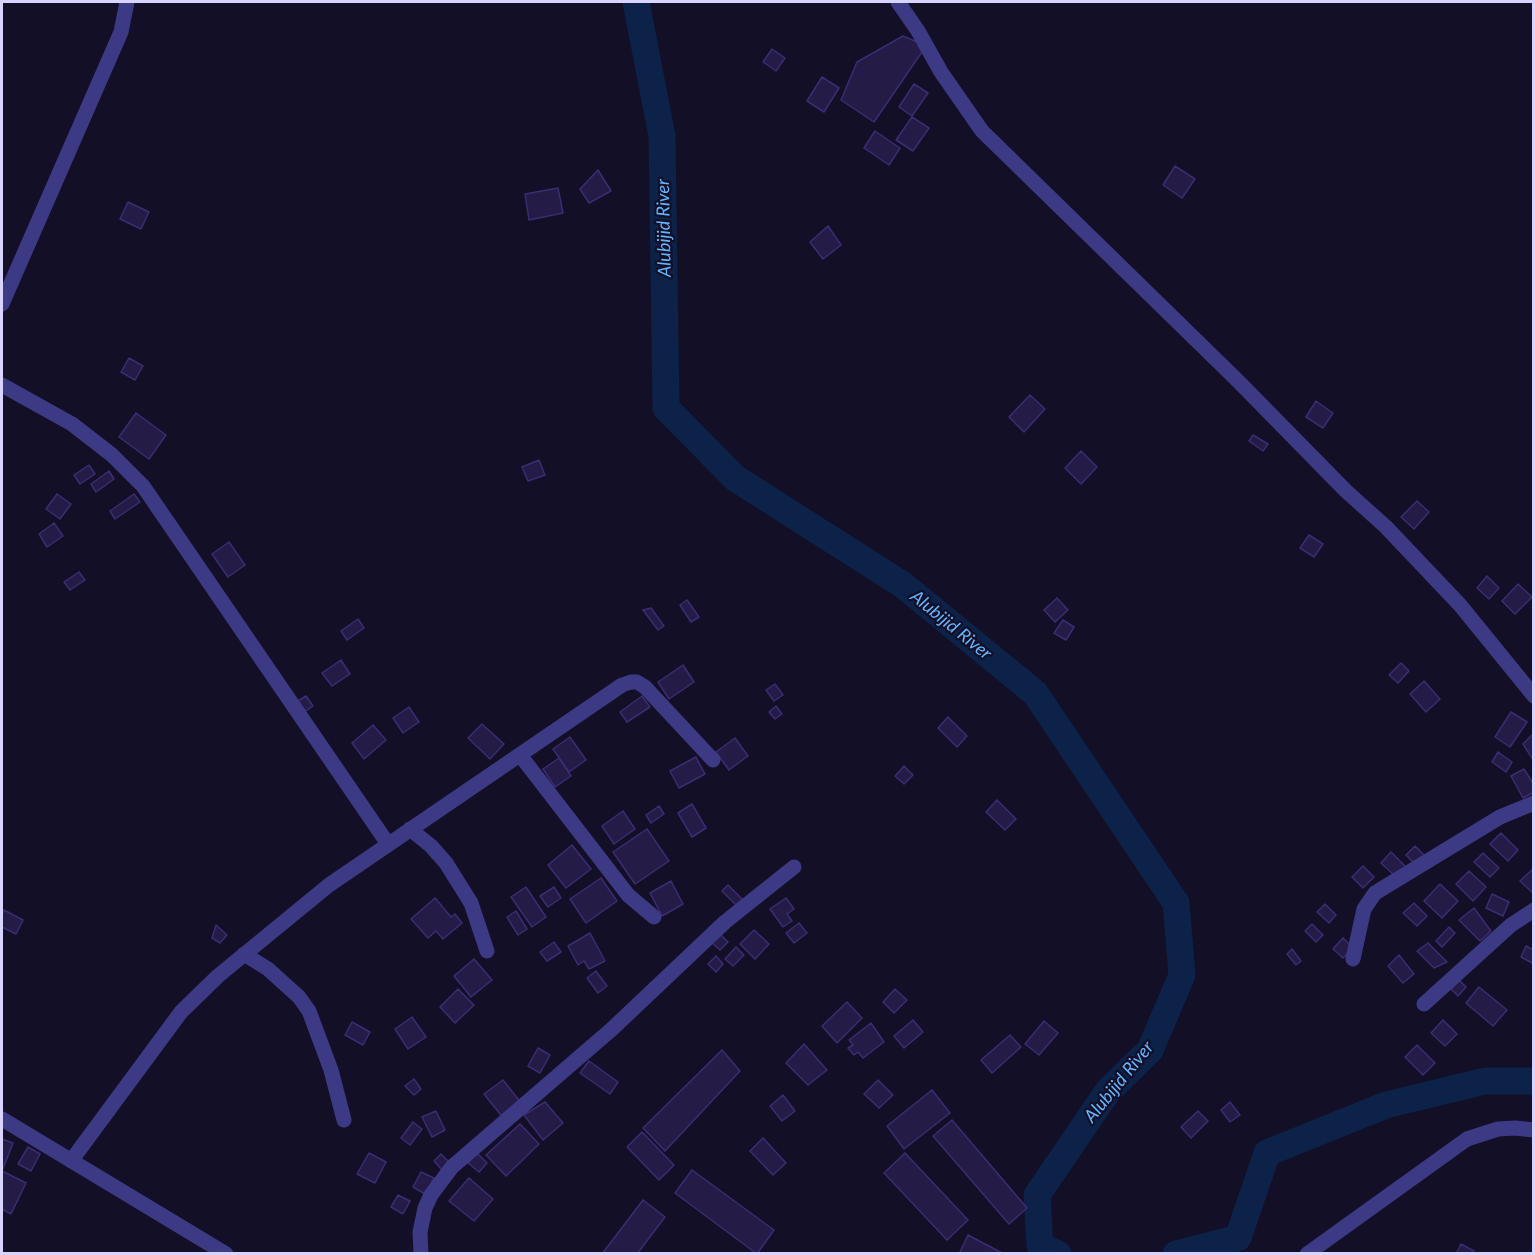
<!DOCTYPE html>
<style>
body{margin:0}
#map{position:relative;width:1535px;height:1255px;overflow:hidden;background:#130f26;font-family:Lato,sans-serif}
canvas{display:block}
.frame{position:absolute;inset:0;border:3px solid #d9d4ff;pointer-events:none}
</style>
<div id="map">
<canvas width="1535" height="1255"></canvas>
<div class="frame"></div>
</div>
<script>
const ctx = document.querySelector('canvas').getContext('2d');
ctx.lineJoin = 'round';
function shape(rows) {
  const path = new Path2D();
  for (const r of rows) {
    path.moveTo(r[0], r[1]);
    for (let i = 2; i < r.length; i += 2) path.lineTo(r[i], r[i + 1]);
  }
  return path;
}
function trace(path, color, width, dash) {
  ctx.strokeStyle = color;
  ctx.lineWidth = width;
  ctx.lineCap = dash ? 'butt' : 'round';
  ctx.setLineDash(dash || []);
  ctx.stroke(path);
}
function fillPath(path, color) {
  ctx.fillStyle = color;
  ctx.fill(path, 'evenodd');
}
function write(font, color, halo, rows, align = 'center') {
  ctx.font = font + ' Lato,sans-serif';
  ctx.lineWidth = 4.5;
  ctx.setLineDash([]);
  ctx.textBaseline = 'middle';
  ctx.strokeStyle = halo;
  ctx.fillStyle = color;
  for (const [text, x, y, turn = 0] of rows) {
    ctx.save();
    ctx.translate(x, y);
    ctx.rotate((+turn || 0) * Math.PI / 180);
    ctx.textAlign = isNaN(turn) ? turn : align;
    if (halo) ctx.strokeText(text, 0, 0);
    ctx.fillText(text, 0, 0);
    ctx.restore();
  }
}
const river = shape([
 [636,2,662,136,666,408,735,478,903,585,1035,693,1176,903,1182,975,1150,1050,1108,1091,1037,1195,1040,1246,1058,1254],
 [1176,1254,1238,1238,1267,1153,1386,1105,1485,1081,1534,1081]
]);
const building = shape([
 [903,36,926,46,874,122,841,100,857,62,903,36],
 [772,49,785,58,776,71,763,62,772,49],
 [822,77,839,88,824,112,807,101,822,77],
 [914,84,928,93,912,116,899,107,914,84],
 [912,117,929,128,913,151,896,140,912,117],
 [875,131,900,148,889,165,864,148,875,131],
 [1175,166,1195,179,1182,198,1163,185,1175,166],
 [598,170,611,191,589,203,580,189,598,170],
 [558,188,563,213,529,220,525,194,558,188],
 [128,202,149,212,141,229,120,219,128,202],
 [828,226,841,245,823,259,810,242,828,226],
 [129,358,143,366,135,380,121,372,129,358],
 [1030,395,1045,409,1024,432,1009,417,1030,395],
 [1316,401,1333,413,1323,428,1306,417,1316,401],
 [136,413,166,435,149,459,119,437,136,413],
 [1253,435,1268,444,1263,451,1249,441,1253,435],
 [1081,451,1097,467,1081,484,1065,468,1081,451],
 [539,460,545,475,528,481,522,467,539,460],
 [89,465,95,474,80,484,74,475,89,465],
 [109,471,114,479,96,492,91,484,109,471],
 [57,494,71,504,60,519,46,509,57,494],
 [134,494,140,502,115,519,110,511,134,494],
 [1417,501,1429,512,1414,529,1401,517,1417,501],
 [54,523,63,536,47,547,39,534,54,523],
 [1309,535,1323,544,1314,557,1300,548,1309,535],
 [229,542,245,565,228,577,212,554,229,542],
 [79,572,85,580,70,590,64,582,79,572],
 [1487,576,1499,588,1489,599,1477,588,1487,576],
 [1518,584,1532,597,1515,614,1502,601,1518,584],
 [1057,598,1068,610,1055,622,1044,610,1057,598],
 [687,600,699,617,691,622,680,605,687,600],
 [651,608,664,626,658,630,643,610,651,608],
 [358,619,364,628,347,640,341,631,358,619],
 [1063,620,1074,627,1066,640,1054,633,1063,620],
 [341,660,350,674,332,686,322,673,341,660],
 [1401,663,1409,671,1398,683,1389,675,1401,663],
 [683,665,694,682,669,699,658,682,683,665],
 [1424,681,1440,699,1426,712,1410,694,1424,681],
 [775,684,783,695,774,701,766,690,775,684],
 [306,696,313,706,300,715,293,704,306,696],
 [642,696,650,707,627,722,620,712,642,696],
 [776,706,782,714,775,719,769,712,776,706],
 [409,707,419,722,403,733,393,718,409,707],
 [1511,712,1527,722,1510,747,1495,737,1511,712],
 [948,717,967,736,957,747,938,728,948,717],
 [482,724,504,744,490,759,468,738,482,724],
 [373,725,386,740,364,759,352,743,373,725],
 [1534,733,1534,761,1523,744,1534,733],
 [570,737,586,760,569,772,553,749,570,737],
 [735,738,748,756,729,770,716,752,735,738],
 [1498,752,1512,762,1506,772,1492,762,1498,752],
 [696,757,705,774,679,788,670,771,696,757],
 [559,758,571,776,555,787,543,769,559,758],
 [904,766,913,775,904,784,895,776,904,766],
 [1524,769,1534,785,1534,792,1523,798,1511,776,1524,769],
 [997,800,1016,819,1005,830,986,812,997,800],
 [692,804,706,828,692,837,678,813,692,804],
 [659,806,664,814,651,823,646,815,659,806],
 [623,811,635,829,614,844,602,826,623,811],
 [647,829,669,861,635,884,613,852,647,829],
 [1501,833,1518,850,1508,861,1490,844,1501,833],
 [572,845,591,869,566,888,548,865,572,845],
 [1415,846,1424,855,1415,864,1406,855,1415,846],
 [1391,852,1407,868,1397,878,1381,863,1391,852],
 [1483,853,1499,868,1490,877,1474,862,1483,853],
 [1363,866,1374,877,1363,888,1352,877,1363,866],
 [1534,868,1534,894,1520,881,1534,868],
 [1469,871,1486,887,1473,901,1456,884,1469,871],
 [601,878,617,901,586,923,570,899,601,878],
 [671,881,683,904,662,916,650,893,671,881],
 [1440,884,1458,901,1442,918,1424,901,1440,884],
 [728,885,746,903,740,909,722,891,728,885],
 [526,887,546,917,532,927,511,897,526,887],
 [554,887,561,898,548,907,540,896,554,887],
 [1492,894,1509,902,1503,916,1486,908,1492,894],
 [435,898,451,917,455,914,462,923,443,939,436,931,428,938,411,919,435,898],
 [786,898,794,909,787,914,792,921,783,927,770,909,786,898],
 [1414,903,1427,916,1417,926,1403,913,1414,903],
 [1325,904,1336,915,1329,923,1317,912,1325,904],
 [1474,908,1491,931,1480,941,1459,920,1474,908],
 [4,910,23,920,16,934,2,927,2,915,4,910],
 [516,911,527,929,518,935,507,917,516,911],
 [799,923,807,933,794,943,786,933,799,923],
 [1312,924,1323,935,1316,942,1305,931,1312,924],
 [216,925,227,935,220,943,212,938,216,925],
 [1449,927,1455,933,1442,947,1436,941,1449,927],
 [754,930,769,944,755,959,740,944,754,930],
 [590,933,605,961,589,969,584,961,578,965,568,946,590,933],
 [720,934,728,942,720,950,712,943,720,934],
 [1343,938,1353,948,1343,958,1333,949,1343,938],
 [554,942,561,952,547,961,540,952,554,942],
 [1428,943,1447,962,1434,968,1417,951,1428,943],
 [1526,946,1534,950,1534,964,1521,957,1526,946],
 [736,947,744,955,733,966,725,959,736,947],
 [1292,949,1301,961,1296,965,1287,954,1292,949],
 [1399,955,1414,974,1403,983,1388,966,1399,955],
 [716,956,723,964,716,972,708,964,716,956],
 [474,959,492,980,471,997,454,976,474,959],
 [596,971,607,986,598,993,587,978,596,971],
 [1459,980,1466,987,1458,996,1451,989,1459,980],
 [1479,987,1507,1010,1493,1026,1466,1003,1479,987],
 [458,989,474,1005,455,1023,440,1007,458,989],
 [895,989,907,1000,894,1013,883,1002,895,989],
 [847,1002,862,1018,837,1043,822,1026,847,1002],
 [412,1017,426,1037,408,1049,395,1029,412,1017],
 [913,1020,923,1032,904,1048,894,1036,913,1020],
 [1443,1020,1457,1034,1445,1046,1431,1033,1443,1020],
 [1044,1021,1058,1033,1039,1055,1025,1044,1044,1021],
 [352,1022,370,1032,363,1045,345,1035,352,1022],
 [871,1023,884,1042,863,1058,858,1052,854,1055,848,1048,853,1045,849,1040,871,1023],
 [1010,1035,1021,1047,992,1073,981,1060,1010,1035],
 [804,1044,827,1070,808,1085,786,1063,804,1044],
 [1417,1045,1435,1063,1423,1075,1405,1057,1417,1045],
 [538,1048,550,1055,540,1073,528,1066,538,1048],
 [722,1050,740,1071,665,1151,643,1128,722,1050],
 [589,1061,618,1082,610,1094,580,1073,589,1061],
 [414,1079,421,1089,414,1095,405,1086,414,1079],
 [503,1080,522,1104,504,1119,484,1094,503,1080],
 [878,1080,893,1095,879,1108,864,1094,878,1080],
 [932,1090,950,1113,904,1149,887,1126,932,1090],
 [783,1095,795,1111,782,1121,770,1106,783,1095],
 [545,1102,563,1123,543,1140,524,1115,545,1102],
 [1230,1102,1240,1115,1230,1122,1221,1110,1230,1102],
 [436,1111,445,1130,432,1137,422,1117,436,1111],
 [1198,1111,1208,1121,1191,1138,1181,1127,1198,1111],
 [952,1120,1027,1208,1009,1224,933,1136,952,1120],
 [413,1122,422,1129,410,1145,401,1138,413,1122],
 [520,1124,539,1144,506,1176,486,1155,520,1124],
 [642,1132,674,1165,659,1180,627,1147,642,1132],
 [763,1138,786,1163,773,1175,750,1151,763,1138],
 [2,1139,13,1143,2,1171,2,1139],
 [28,1147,40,1154,31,1171,18,1164,28,1147],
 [369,1153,386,1162,375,1183,357,1174,369,1153],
 [477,1153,487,1163,479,1172,468,1163,477,1153],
 [905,1153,968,1220,947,1240,884,1173,905,1153],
 [441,1154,449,1162,442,1170,434,1161,441,1154],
 [692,1170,774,1230,757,1254,675,1193,692,1170],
 [2,1171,26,1183,11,1214,2,1209,2,1171],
 [421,1172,434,1178,425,1194,413,1187,421,1172],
 [469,1178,493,1199,474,1221,449,1201,469,1178],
 [398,1195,410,1201,403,1214,391,1207,398,1195],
 [643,1200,665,1217,637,1254,602,1254,643,1200],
 [968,1235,1004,1254,959,1254,968,1235],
 [1461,1244,1474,1251,1473,1254,1456,1254,1461,1244]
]);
const minor = shape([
 [898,2,918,31,941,72,982,131,1238,381,1346,491,1386,527,1460,605,1534,696],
 [2,304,121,32,127,2],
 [2,385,72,424,112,455,143,486,388,844],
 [520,755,628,895,654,917],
 [410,829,431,846,446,863,471,903,487,951],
 [244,954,268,969,299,997,309,1011,331,1070,344,1120],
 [1353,959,1364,909,1375,893,1500,817,1534,803],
 [1424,1004,1511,925,1534,910],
 [2,1119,226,1254],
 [71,1161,181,1012,218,976,329,885,622,685,631,682,637,682,645,687,713,760],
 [421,1254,420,1232,425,1208,431,1195,452,1167,612,1029,725,922,794,867],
 [1307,1254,1467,1139,1498,1129,1515,1128,1534,1130]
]);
const waterNames = [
 ["Alubijid River",664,228,-91],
 ["Alubijid River",951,625,39],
 ["Alubijid River",1119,1082,-51]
];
trace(river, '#0c2248', 27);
fillPath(building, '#241b47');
trace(building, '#3b2d73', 1.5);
trace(minor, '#3d3a85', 15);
write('italic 18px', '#62b6ff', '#130f26', waterNames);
</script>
